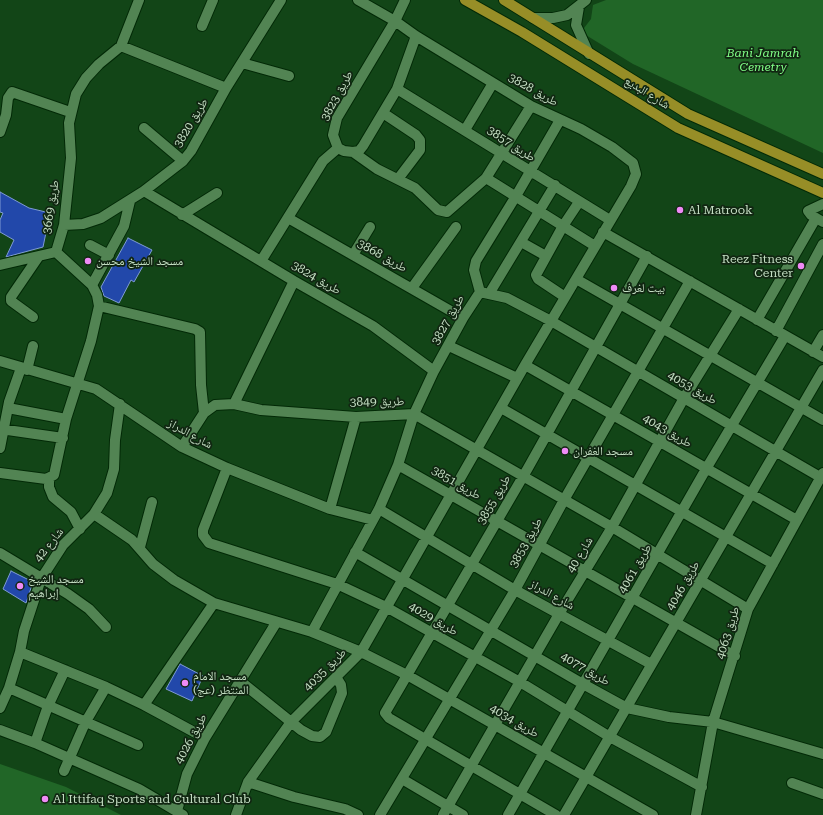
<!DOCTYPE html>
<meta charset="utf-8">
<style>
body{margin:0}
canvas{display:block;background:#124517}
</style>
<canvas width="823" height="815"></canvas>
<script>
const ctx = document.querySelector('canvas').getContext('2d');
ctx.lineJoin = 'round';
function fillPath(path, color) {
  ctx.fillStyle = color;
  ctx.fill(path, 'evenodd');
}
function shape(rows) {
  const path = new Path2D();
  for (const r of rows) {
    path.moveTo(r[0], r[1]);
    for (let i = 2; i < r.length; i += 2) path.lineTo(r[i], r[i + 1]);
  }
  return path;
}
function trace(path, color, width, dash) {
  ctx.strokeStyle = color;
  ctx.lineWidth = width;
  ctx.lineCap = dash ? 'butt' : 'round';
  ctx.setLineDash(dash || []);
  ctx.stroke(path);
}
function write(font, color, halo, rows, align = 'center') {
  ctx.font = font + ' "Roboto Serif","Noto Naskh Arabic",serif';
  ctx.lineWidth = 3.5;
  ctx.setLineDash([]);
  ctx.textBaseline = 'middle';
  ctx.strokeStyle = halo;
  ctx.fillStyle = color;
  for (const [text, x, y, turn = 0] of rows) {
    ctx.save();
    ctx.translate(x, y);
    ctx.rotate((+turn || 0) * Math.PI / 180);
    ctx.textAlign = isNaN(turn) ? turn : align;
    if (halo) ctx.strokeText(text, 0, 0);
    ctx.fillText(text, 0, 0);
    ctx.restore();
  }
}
const green = shape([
 [606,0,823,0,823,153,633,64,581,32,591,19,593,5],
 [0,764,66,787,121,815,0,815]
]);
const building = shape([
 [0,192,29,208,50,213,43,247,6,257,14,240,0,232,0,220,3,213,0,212,0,192],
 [128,238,152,250,134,282,131,280,119,303,104,296,101,287,128,238],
 [11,571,33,582,26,603,3,589,11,571],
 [180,664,203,676,192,701,166,689,180,664]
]);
const minor = shape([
 [579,7,576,25,589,54],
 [533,18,553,18,567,15,586,0],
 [202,26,213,0],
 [121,46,226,88],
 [242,63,289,76],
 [397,89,610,220],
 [383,113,416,135,420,140,420,150,398,179],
 [144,128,183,161],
 [465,130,493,83],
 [0,132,6,115,8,98,12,92,70,112],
 [338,148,333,135,337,118,395,21,405,0],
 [338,148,344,151,353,152,359,151,363,146,397,89,416,36],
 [353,152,377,169,415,188,438,210,447,212,486,178,531,106],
 [486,178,595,246],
 [144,191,294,281,373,326,434,371],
 [823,204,808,211,811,215,823,222],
 [182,215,217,193],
 [288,218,463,318],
 [64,225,83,224,101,218,144,191,183,161,191,151,226,88,281,0],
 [603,232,823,357],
 [521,242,546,256],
 [90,245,109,255],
 [56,252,64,225,71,158,69,123,76,94,86,78,99,64,121,46,139,0],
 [353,255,370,227],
 [261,261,323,161,338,148],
 [0,265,56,252],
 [576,279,823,420],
 [92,285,124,226,130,201],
 [412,288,456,227],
 [480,292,507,298,551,321,820,477],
 [489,294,555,185],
 [565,297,538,279,536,275,563,226,579,202],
 [99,306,195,329,200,332,201,385,204,413],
 [33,317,11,301,11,297,39,256],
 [757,320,816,218],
 [776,331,823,244],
 [449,346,517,378],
 [813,352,823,335],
 [0,361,96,389,182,447,227,468,330,509,373,520],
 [525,365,797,520],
 [27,370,33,346],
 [234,404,294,281],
 [8,408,66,419],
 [501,408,773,564],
 [0,429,63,438],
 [182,447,204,413,215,405,234,404,261,410,356,417,414,414,612,527,748,609],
 [0,448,9,402,21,368],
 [398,465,735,656],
 [227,468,203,530,203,535,209,543,337,584,386,607,520,682,610,737,702,787],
 [0,473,46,479,54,475,66,419,91,341,99,306,97,295,92,285,56,252],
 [49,478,49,487,53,497,71,512,80,529],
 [330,509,356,417],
 [379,509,515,590,651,664],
 [94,514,132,540,153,564,174,580,214,603,312,632,361,652,407,675,653,815],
 [140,547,152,502],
 [355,552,583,684,627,708,669,717,713,722,823,754],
 [0,553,68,594,89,609,106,627],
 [312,632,379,509,398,465,414,414,434,371,463,318,480,292,474,270,476,261,516,196,560,120],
 [20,652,106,687,144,705,205,738],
 [240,681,301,730,312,736,320,737,326,732,342,693,341,685,336,677],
 [9,688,138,745],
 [144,705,214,603],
 [0,708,9,688,20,652,24,631,41,579,63,545,94,514,107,493,114,469,115,440,120,404],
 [0,730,35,743,139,789,183,815],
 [35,743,48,706,65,670],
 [64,771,85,723,106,687],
 [402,779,463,815],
 [248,782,294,797,345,809,358,815],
 [792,783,823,794],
 [177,811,187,774,205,738,276,623],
 [236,815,248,782,291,722,361,652,525,365,631,186,636,174,633,163,612,147,581,129,531,106,416,36,395,21,358,0],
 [380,815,515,590,564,500,690,281],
 [443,815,559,614,612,527,684,398,739,309],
 [508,815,706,469,785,336],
 [556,815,389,718,385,713,528,468,647,256],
 [564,815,823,370],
 [696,815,713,722,748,609,823,473]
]);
const major = shape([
 [465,0,522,32,678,128,823,193],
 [504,0,688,114,823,174]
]);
const markers = [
 [680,210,4,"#ef8bf6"],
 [88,261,4,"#ef8bf6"],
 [801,266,4,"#ef8bf6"],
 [614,288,4,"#ef8bf6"],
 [565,451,4,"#ef8bf6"],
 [20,586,4,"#ef8bf6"],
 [185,683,4,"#ef8bf6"],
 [45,799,4,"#ef8bf6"]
];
const parkNames = [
 ["Bani Jamrah",763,53],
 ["Cemetry",763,67]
];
const streetNames = [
 ["طريق 3828",533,90,29],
 ["شارع البديع",647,93,32],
 ["طريق 3823",337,96,-62],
 ["طريق 3820",191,123,-59],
 ["طريق 3857",511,144,33],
 ["طريق 3669",51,207,-81],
 ["طريق 3868",382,256,29],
 ["طريق 3824",316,278,30],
 ["طريق 3827",448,320,-61],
 ["طريق 4053",692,388,30],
 ["طريق 3849",377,402,-1],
 ["طريق 4043",667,431,30],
 ["شارع الدراز",190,434,29],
 ["طريق 3851",456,483,30],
 ["طريق 3855",494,500,-60],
 ["طريق 3853",526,543,-61],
 ["شارع 42",49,545,-52],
 ["شارع 40",580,555,-59],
 ["طريق 4061",635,569,-60],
 ["طريق 4046",683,586,-60],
 ["شارع الدراز",552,595,29],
 ["طريق 4029",433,619,30],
 ["طريق 4063",728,633,-73],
 ["طريق 4077",585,669,30],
 ["طريق 4035",325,670,-45],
 ["طريق 4034",514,721,30],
 ["طريق 4026",191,739,-62]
];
const poiNames = [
 ["Al Matrook",688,210],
 ["Reez Fitness",793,259,"right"],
 ["Center",793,273,"right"],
 ["مسجد الشيخ محسن",96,261],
 ["بيت لغرف",622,288],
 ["مسجد الغفران",573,451],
 ["مسجد الشيخ",28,579],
 ["إبراهيم",28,593],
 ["مسجد الامام",193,676],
 ["المنتظر (عج)",193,690],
 ["Al Ittifaq Sports and Cultural Club",53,799]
];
fillPath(green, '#216627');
fillPath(building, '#2248aa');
trace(building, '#7e9ad4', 1);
trace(minor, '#022906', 12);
trace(major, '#022906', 12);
trace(minor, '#528453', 10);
trace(major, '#978e27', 10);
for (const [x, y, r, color] of markers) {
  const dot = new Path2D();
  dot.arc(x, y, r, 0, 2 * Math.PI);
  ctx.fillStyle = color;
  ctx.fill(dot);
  trace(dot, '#112612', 1.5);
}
write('italic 12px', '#81fe87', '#112612', parkNames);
write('12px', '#c4dec3', '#112612', streetNames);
write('12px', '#c4dec3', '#112612', poiNames, 'left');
</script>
